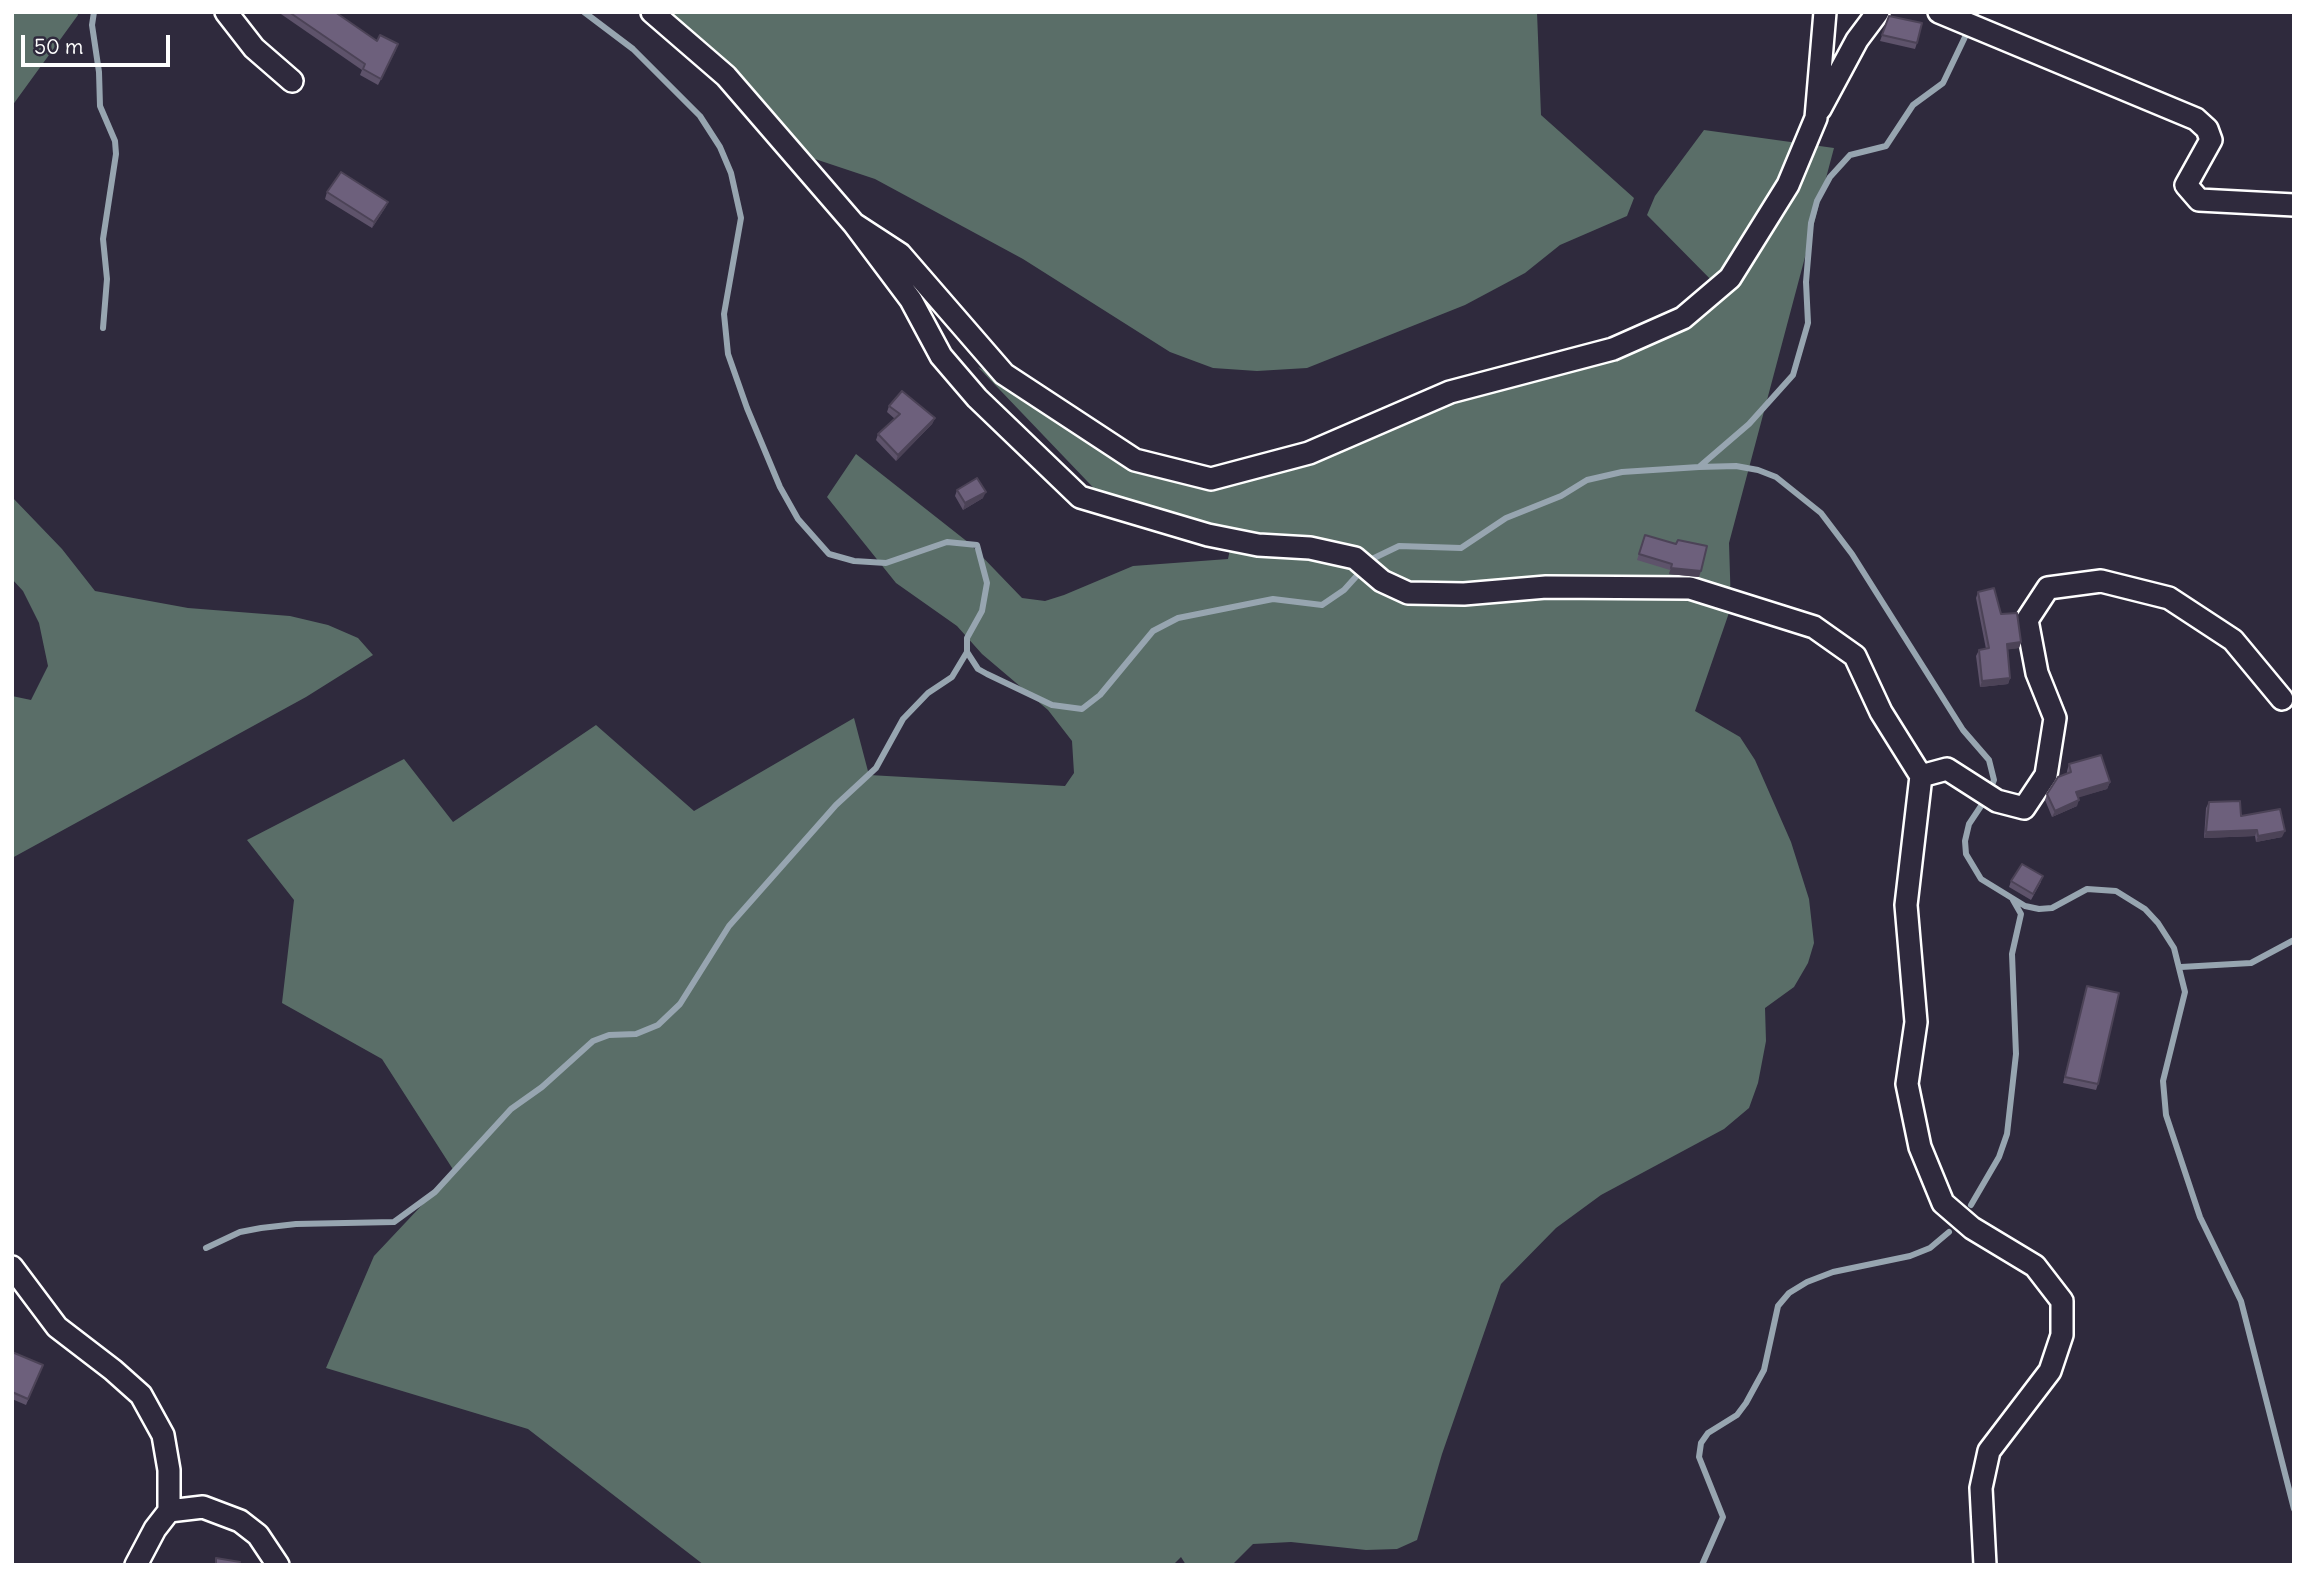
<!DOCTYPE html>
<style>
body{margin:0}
#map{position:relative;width:2306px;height:1577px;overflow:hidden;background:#2f2a3d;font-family:Delius,sans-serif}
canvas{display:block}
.frame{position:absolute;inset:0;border:14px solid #fff;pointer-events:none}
.scale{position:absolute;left:21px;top:35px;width:149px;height:32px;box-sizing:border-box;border:4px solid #fff;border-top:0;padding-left:9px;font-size:21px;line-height:24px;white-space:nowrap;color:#fff;-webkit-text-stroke:5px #2f2a3d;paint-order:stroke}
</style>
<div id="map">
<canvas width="2306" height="1577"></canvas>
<div class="frame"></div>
<div class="scale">50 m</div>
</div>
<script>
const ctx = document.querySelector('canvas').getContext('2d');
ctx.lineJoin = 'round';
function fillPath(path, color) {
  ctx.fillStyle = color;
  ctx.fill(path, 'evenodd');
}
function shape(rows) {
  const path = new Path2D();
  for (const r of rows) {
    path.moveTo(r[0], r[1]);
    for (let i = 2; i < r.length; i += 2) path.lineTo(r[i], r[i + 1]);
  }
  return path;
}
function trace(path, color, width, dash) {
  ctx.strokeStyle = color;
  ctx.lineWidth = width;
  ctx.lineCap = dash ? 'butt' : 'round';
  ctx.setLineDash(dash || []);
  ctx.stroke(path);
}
const green = shape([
 [12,12,77,12,78,15,12,106],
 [652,12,1537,12,1541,115,1634,198,1627,216,1560,245,1525,273,1465,305,1307,368,1257,371,1213,368,1170,352,1023,259,875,179,788,150],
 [1704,130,1834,148,1729,543,1731,607,1695,711,1740,737,1755,760,1791,842,1809,899,1814,943,1808,963,1794,987,1765,1008,1766,1041,1758,1083,1749,1108,1724,1129,1601,1195,1556,1228,1501,1284,1442,1454,1417,1540,1397,1549,1366,1550,1291,1542,1253,1544,1232,1565,1186,1565,1181,1557,1173,1565,704,1565,528,1429,326,1368,374,1256,454,1171,382,1059,282,1003,294,900,247,840,404,759,453,822,596,725,694,811,854,718,869,775,1065,786,1074,773,1072,741,1048,710,982,654,957,626,896,583,827,497,856,454,969,543,1022,598,1045,601,1064,595,1133,566,1228,559,1232,540,1108,503,978,367,1057,407,1154,465,1191,472,1272,468,1435,403,1666,326,1723,292,1647,215,1655,196],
 [12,497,62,549,95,591,188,608,290,616,328,625,358,638,373,655,306,697,12,858,12,696,31,700,48,666,39,623,23,591,12,579]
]);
const stream = shape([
 [94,12,92,25,99,72,100,106,115,141,116,154,103,239,107,279,103,328],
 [584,12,633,49,700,116,720,147,731,173,741,218,724,314,728,354,747,408,780,487,798,519,829,554,854,561,886,563,947,542,977,545,987,583,982,611,967,638,967,652,978,669,987,674,1052,705,1082,709,1100,695,1153,631,1178,618,1273,599,1322,605,1344,590,1372,559,1399,546,1461,548,1506,518,1561,496,1587,480,1622,472,1699,467,1749,424,1793,375,1808,323,1806,282,1811,223,1817,201,1830,177,1850,155,1886,146,1913,105,1943,83,1977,12],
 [1699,467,1736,466,1758,470,1776,477,1821,513,1852,554,1963,730,1989,760,1994,780,1990,790],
 [1985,800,1969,824,1965,841,1966,854,1981,879,2025,906,2039,909,2052,908,2087,889,2116,891,2145,909,2158,923,2174,948,2185,992,2163,1081,2166,1115,2200,1217,2241,1301,2294,1509],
 [2181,967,2251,963,2294,940],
 [1971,1205,1999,1157,2007,1134,2016,1054,2012,954,2021,914,2013,900],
 [206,1248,240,1232,261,1228,296,1224,394,1222,435,1192,511,1109,542,1087,593,1041,609,1035,636,1034,658,1025,680,1004,729,926,836,805,876,768,903,719,928,693,952,677,967,652],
 [1702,1565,1723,1517,1699,1457,1701,1443,1708,1433,1737,1415,1746,1403,1764,1370,1778,1306,1789,1293,1807,1282,1833,1272,1910,1256,1930,1248,1949,1232]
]);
const minor = shape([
 [226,12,254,48,292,81],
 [652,12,726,76,854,224,900,254,1004,374,1135,460,1211,479,1309,453,1450,392,1613,349,1683,318,1730,278,1788,185,1816,118,1825,12],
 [1939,12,2196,119,2207,129,2211,140,2186,185,2199,200,2294,205],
 [1820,109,1857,40,1878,12],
 [854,224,911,300,941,356,977,398,1080,497,1208,535,1258,545,1310,548,1355,558,1382,581,1408,593,1464,594,1546,587,1690,588,1814,627,1855,656,1881,712,1921,776,1906,905,1916,1022,1907,1084,1920,1147,1943,1203,1972,1228,2035,1266,2062,1301,2062,1335,2050,1371,1989,1451,1981,1488,1985,1565],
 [1921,776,1947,769,1997,801,2024,808,2046,775,2055,718,2037,673,2027,620,2048,588,2101,581,2169,598,2233,640,2282,699],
 [12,1267,57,1327,113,1370,141,1395,163,1435,169,1470,169,1511],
 [136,1565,155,1529,169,1511,203,1507,240,1521,258,1535,278,1565]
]);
const wall = shape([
 [278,12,335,12,377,41,396,50,378,85,360,75,362,70],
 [1889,16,1917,43,1915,49,1880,41],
 [327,192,388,202,385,208,372,228,325,199],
 [889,406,935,418,932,424,896,461,876,440,878,434,895,419,887,412],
 [957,490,983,498,963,510,955,496],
 [1645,535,1699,577,1669,574,1670,570,1637,560],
 [1978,592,2001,614,2021,642,2019,648,2008,649,2010,678,2008,684,1980,687,1976,656,1979,650,1986,649,1976,598],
 [2069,764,2110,782,2107,789,2078,797,2077,806,2052,817,2045,800,2047,794,2067,773,2067,771],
 [2209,802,2241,816,2282,837,2256,842,2255,836,2204,838,2206,808],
 [2011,881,2041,882,2031,900,2009,887],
 [2087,986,2098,1084,2096,1090,2063,1083],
 [12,1352,43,1365,26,1405,12,1399]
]);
const shadedWall = shape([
 [388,202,385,208,372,228,374,222],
 [935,418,932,424,896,461,898,455],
 [986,492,983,498,963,510,965,503],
 [1671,568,1701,571,1699,577,1669,574],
 [2021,642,2019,648,2005,650,2007,644],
 [2010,678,2008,684,1980,687,1982,681],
 [2110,782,2107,789,2074,799,2076,792],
 [2079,800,2077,806,2052,817,2055,811],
 [2257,830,2255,836,2204,838,2206,832],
 [2285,831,2282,837,2256,842,2258,836]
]);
const building = shape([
 [289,12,335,12,377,41,380,35,398,44,381,79,363,69,365,64,289,12],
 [1889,16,1922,23,1917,43,1882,35,1889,16],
 [341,172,388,202,374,222,327,192,341,172],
 [902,391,935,418,898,455,878,434,900,414,889,406,902,391],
 [977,478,986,492,965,503,957,490,977,478],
 [1645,535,1676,544,1678,540,1707,546,1701,571,1671,568,1672,564,1639,554,1645,535],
 [1994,588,2001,614,2017,613,2021,642,2007,644,2010,678,1982,681,1979,650,1989,648,1978,592,1994,588],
 [2101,755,2110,782,2076,792,2079,800,2055,811,2047,794,2058,777,2071,772,2069,764,2101,755],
 [2240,801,2241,816,2280,809,2285,831,2258,836,2257,830,2206,832,2209,802,2240,801],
 [2022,864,2043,876,2033,894,2011,881,2022,864],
 [2087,986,2119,993,2098,1084,2065,1077,2087,986],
 [12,1352,43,1365,28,1399,12,1392,12,1352],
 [216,1558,240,1562,239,1565,216,1565,216,1558]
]);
fillPath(green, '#5a6e68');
trace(stream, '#97a5b0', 6);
trace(minor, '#fff', 26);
trace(minor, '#2f2a3d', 21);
fillPath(wall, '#5e536b');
fillPath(shadedWall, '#4c4357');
fillPath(building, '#6d607c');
trace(building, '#4c4357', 2);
</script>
